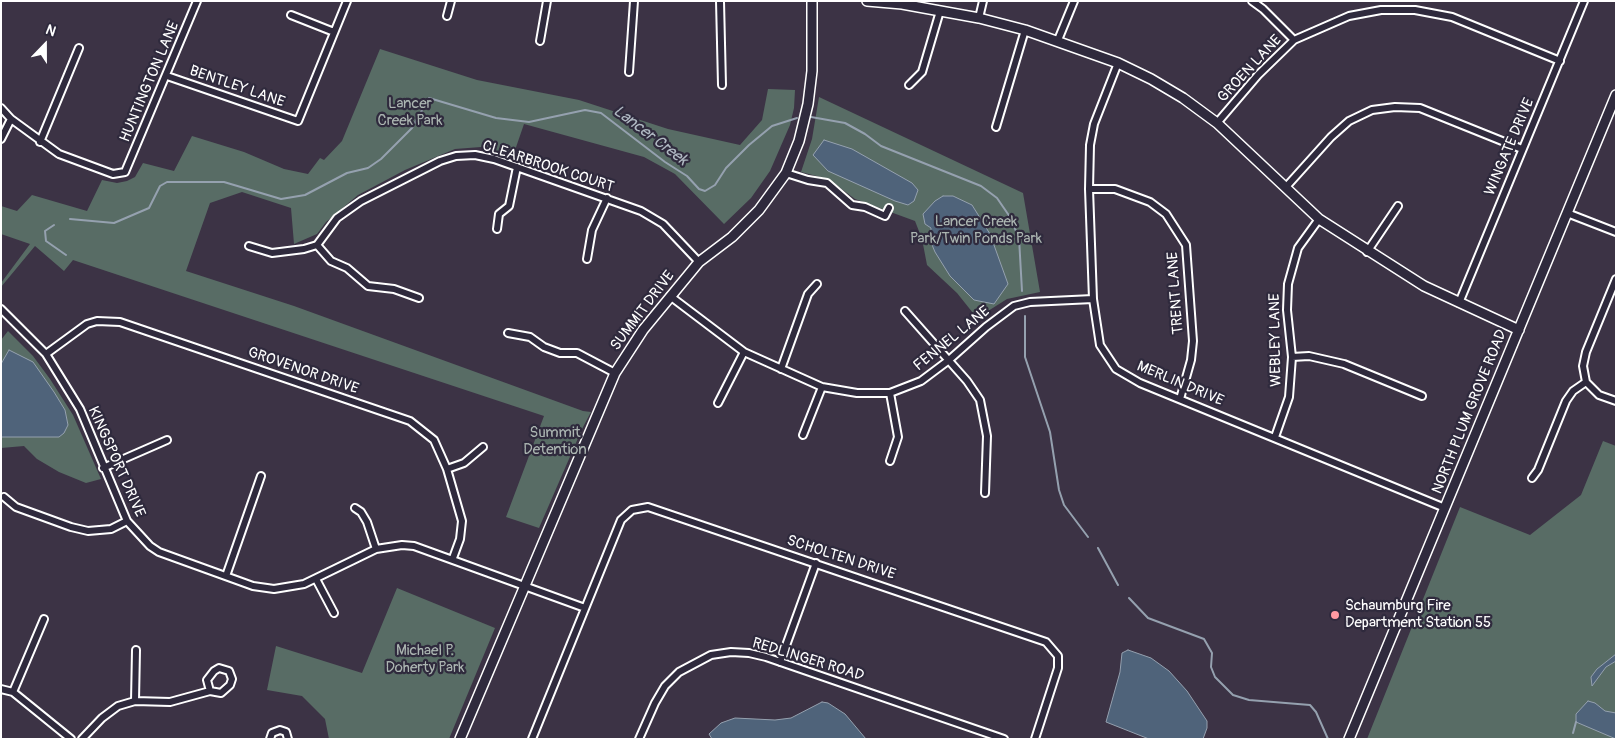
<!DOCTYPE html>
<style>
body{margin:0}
#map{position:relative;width:1617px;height:740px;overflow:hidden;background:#3c3345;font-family:Pangolin,sans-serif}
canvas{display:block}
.frame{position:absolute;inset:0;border:2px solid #fff;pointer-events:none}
.north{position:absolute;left:20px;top:20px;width:50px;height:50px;-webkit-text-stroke:4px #2f2a3d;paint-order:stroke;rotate:22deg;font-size:14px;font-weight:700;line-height:20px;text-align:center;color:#fff}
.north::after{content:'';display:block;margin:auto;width:18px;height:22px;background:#fff;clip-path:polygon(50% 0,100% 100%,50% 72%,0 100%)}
</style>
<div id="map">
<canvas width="1617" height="740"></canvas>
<div class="frame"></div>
<div class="north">N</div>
</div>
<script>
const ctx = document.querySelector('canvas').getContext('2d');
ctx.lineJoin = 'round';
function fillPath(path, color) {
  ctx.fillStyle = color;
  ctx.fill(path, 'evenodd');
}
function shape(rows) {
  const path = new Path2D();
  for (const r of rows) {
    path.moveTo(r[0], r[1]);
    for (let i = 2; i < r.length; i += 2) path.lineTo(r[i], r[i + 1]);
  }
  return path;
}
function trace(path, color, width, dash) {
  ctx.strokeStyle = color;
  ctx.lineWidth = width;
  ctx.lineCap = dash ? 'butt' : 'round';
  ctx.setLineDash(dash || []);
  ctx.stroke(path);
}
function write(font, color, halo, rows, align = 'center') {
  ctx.font = font + ' Pangolin,sans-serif';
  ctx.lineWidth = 4.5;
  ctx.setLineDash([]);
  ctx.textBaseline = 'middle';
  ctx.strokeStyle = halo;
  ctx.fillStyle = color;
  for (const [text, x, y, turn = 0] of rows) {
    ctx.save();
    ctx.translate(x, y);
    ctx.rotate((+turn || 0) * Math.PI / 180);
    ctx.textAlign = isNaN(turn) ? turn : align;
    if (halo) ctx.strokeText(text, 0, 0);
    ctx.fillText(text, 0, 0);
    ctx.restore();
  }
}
const green = shape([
 [380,49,477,80,579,100,668,129,740,145,762,120,768,89,795,90,794,108,790,125,770,171,751,198,724,224,675,174,644,157,524,124,513,156,481,147,455,149,405,170,358,195,326,222,317,234,294,244,291,208,242,192,210,203,186,271,294,306,583,411,591,412,582,429,539,528,506,517,544,416,73,260,64,271,35,246,1,287,1,283,30,244,1,234,1,206,17,211,32,195,87,211,102,180,117,183,127,181,135,177,143,163,174,171,192,136,244,152,284,169,308,174,320,158,324,160,342,141],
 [819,97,1023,193,1040,292,1007,299,977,318,957,293,927,265,922,239,915,221,855,199,828,179,801,172,812,139],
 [8,331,33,356,50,379,73,415,101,479,86,483,59,472,37,459,24,446,1,448,1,340],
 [1603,441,1616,446,1616,739,1367,739,1460,507,1530,535,1581,495],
 [397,588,495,628,449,739,329,739,325,719,302,696,267,690,276,646,362,673]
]);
const water = shape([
 [824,140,852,149,912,183,918,190,914,201,908,205,895,201,828,171,813,155,824,140],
 [943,196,953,196,972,205,990,234,1008,284,994,304,974,300,950,276,935,252,930,240,931,228,925,224,923,214,935,201,943,196],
 [9,350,33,362,54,392,65,410,68,425,64,433,59,437,1,437,1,364,9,350],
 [1128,650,1151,658,1169,671,1187,691,1207,721,1207,728,1203,739,1149,739,1106,722,1120,672,1122,653,1128,650],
 [1616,654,1616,661,1606,667,1592,686,1591,677,1597,669,1616,654],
 [1588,701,1595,703,1605,711,1616,713,1616,739,1576,722,1576,714,1588,701],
 [822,702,828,703,845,714,866,739,712,739,709,734,721,723,735,718,775,720,791,718,822,702]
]);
const stream = shape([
 [811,117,845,123,865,134,881,146,981,186,997,198,1010,217,1019,238,1022,291],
 [70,219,114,223,149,208,160,186,167,182,224,182,281,199,305,195,347,173,368,168,381,159,412,128,429,98,496,118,529,122,585,110,601,113,665,162,687,176,699,189,705,191,715,185,726,168,749,145,772,126,797,118],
 [54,225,45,231,46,241,66,255],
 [1025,316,1025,357,1050,432,1059,490,1064,505,1088,537],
 [1098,548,1118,585],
 [1129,598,1148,618,1204,639,1212,653,1211,667,1215,677,1233,695,1249,700,1310,705,1316,712,1328,739],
 [1573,733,1576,722]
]);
const street = shape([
 [720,1,722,85],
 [1252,1,1263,9,1294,40],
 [291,15,334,32],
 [447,16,451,1],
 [979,18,983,1],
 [1058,40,1074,1],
 [540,41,547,1],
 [1118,63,1094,124,1090,145,1089,189,1093,299,1100,345,1116,369,1140,383,1445,508],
 [629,72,634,1],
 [167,76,298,121,347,1],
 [909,85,922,72,940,11],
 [1,108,11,119,59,154,113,174,125,172,197,1],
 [1217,123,1258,75,1294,40,1349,16,1381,10,1415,10,1452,17,1560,61],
 [996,127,1025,30],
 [1,139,11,119],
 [40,142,79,48],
 [786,173,808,180,827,183,852,205,865,207,885,216,889,208],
 [1286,187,1331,137,1349,121,1372,110,1395,107,1420,108,1522,149],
 [1089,189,1115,189,1150,202,1166,214,1186,245,1193,341,1191,360,1180,399],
 [1567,213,1616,232],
 [497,229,499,214,509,206,517,167],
 [317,245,331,261,347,268,368,286,394,289,419,298],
 [249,246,272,253,304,249,317,245,337,218,361,201,440,161,456,156,475,155,494,159,641,211,663,224,699,262],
 [1367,252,1398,206],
 [587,259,592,230,607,198],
 [1616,279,1586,352,1583,366,1586,382,1599,395,1616,401],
 [670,296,744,352,822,387,857,393,890,393,921,381,949,360,986,327,1014,306,1030,302,1093,299],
 [1459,303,1584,1],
 [1,309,46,354,80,409,127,521,150,546,159,552,253,586,274,589,304,584,376,549,402,545,414,546,585,608],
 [905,311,967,381,980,400,987,436,985,493],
 [508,333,530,337,544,347,560,353,577,353,615,373],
 [46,354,87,324,97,321,120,322,410,421,434,440,447,469,462,521,460,539,453,558],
 [1292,357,1309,356,1344,364,1422,396],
 [781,369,808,294,817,284],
 [718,403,744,352],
 [803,435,822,387],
 [1275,437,1289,397,1292,357,1287,310,1288,284,1298,248,1319,219],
 [890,461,898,437,890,393],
 [103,468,167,440],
 [447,469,464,463,483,447],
 [1532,478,1538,470,1566,401,1573,391,1586,382],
 [4,497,16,507,71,527,88,531,111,529,127,521],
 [355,508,361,512,367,522,376,549],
 [226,576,261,476],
 [316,579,334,613],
 [780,662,816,563],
 [1,689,13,692,71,739],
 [13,692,44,619],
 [135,701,136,650],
 [82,739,102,718,118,706,135,701,170,702,210,691,221,693,230,685,232,679,229,671,219,668,214,671,207,680,210,691],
 [270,739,272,733,280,730,286,732,288,739],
 [532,739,621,520,632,510,648,507,1046,642,1058,656,1058,668,1035,739],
 [639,739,655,703,665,686,679,672,711,655,731,652,749,653,766,657,1004,739]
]);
const secondary = shape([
 [867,1,902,4,979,18,1025,30,1118,63,1151,79,1183,98,1217,123,1319,219,1424,286,1519,330],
 [460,739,615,373,643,330,699,262,732,237,759,210,786,173,799,141,808,104,812,71,812,1],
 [1349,739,1616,95]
]);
const markers = [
 [1335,615,5,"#ff9aa2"]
];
const streetNames = [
 ["GROEN LANE",1250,69,-47],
 ["HUNTINGTON LANE",150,82,-67],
 ["BENTLEY LANE",237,87,19],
 ["WINGATE DRIVE",1510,147,-67],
 ["CLEARBROOK COURT",548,167,18],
 ["TRENT LANE",1176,293,-94],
 ["SUMMIT DRIVE",643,311,-53],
 ["FENNEL LANE",952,339,-39],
 ["WEBLEY LANE",1276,340,-91],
 ["GROVENOR DRIVE",303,371,19],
 ["MERLIN DRIVE",1180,384,23],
 ["NORTH PLUM GROVE ROAD",1470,412,-68],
 ["KINGSPORT DRIVE",116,462,66],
 ["SCHOLTEN DRIVE",841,558,18],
 ["REDLINGER ROAD",808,660,17]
];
const parkNames = [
 ["Lancer",410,104],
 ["Creek Park",410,121],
 ["Lancer Creek",976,222],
 ["Park/Twin Ponds Park",976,239],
 ["Summit",555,433],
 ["Detention",555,450],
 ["Michael P.",425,651],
 ["Doherty Park",425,668]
];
const poiNames = [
 ["Schaumburg Fire",1345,606],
 ["Department Station 55",1345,623]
];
const waterNames = [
 ["Lancer Creek",650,136,37]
];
fillPath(green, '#586c65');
fillPath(water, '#4f637a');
trace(water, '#95a1af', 1);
trace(stream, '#95a1af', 2);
trace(street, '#fff', 10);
trace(secondary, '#fff', 12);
trace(street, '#2f2a3d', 6);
trace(secondary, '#2f2a3d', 9);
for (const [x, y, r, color] of markers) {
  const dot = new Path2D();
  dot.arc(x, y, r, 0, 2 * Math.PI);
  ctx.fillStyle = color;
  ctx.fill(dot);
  trace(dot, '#2f2a3d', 2);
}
write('15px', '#fff', '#2f2a3d', streetNames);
write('15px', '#acb6b2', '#2f2a3d', parkNames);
write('15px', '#fff', '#2f2a3d', poiNames, 'left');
write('italic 16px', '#b0b9c3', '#2f2a3d', waterNames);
</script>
